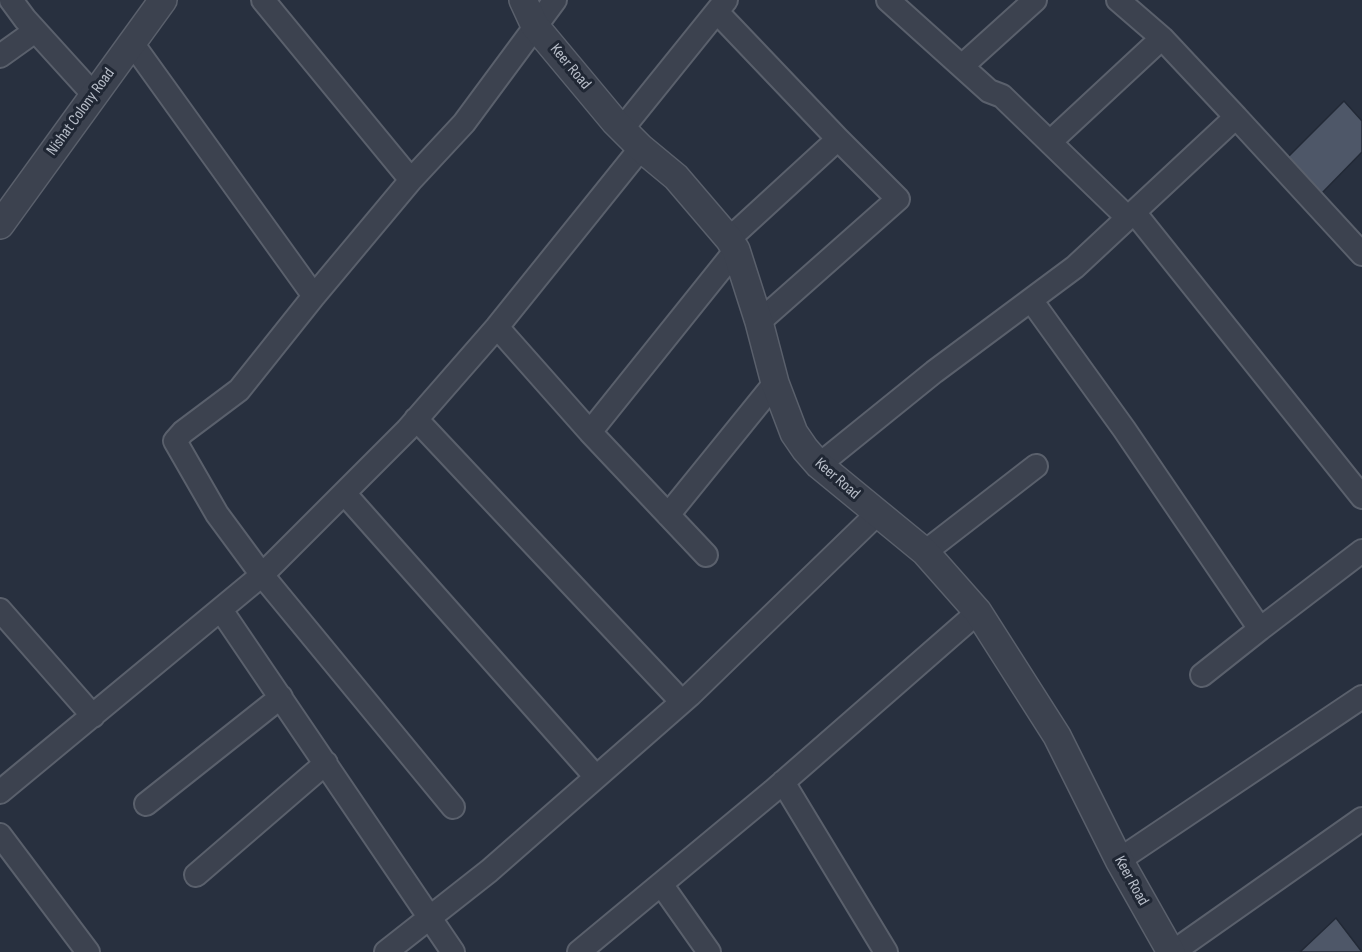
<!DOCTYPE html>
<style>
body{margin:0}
canvas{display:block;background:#28303f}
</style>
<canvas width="1362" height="952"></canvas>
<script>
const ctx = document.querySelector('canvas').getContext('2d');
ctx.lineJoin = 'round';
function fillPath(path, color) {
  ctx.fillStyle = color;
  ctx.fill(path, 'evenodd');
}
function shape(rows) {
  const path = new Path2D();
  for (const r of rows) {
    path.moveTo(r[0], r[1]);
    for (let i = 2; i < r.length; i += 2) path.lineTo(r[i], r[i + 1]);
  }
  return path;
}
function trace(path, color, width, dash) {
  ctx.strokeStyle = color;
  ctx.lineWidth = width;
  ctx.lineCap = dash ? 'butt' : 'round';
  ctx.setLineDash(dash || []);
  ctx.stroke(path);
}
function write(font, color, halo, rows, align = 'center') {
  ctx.font = font + ' "Sofia Sans Condensed",sans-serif';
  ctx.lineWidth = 6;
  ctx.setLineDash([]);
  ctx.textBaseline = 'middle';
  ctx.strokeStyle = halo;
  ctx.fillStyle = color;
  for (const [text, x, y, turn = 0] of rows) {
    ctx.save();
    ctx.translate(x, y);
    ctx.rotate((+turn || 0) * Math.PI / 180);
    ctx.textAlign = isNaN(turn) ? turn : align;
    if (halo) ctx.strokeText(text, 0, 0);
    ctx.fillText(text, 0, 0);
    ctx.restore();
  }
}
const building = shape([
 [1344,101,1362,121,1362,152,1320,195,1287,158,1344,101],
 [1336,918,1362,952,1300,952,1336,918]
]);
const minor = shape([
 [11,0,25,19,94,95],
 [263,0,411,180,464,123,555,0],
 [888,0,989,91,1002,96,1128,218],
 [1118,0,1162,38,1236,117],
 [717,12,838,139,729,239],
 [132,43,314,296,411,180],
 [0,56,35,31],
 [962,66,1035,0],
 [622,129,726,0],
 [1050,142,1162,38],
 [1134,212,1362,497],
 [314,296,239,390,183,432,175,441,217,514,262,575,453,807],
 [1031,300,1124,429,1260,629,1362,551],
 [759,322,898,199,838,139],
 [497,327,590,432],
 [416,419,682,702],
 [819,465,934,372,1075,267,1236,117,1362,254],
 [344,493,596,777],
 [668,515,775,383],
 [925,552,1036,466],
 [706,555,590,432,736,250],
 [0,610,93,716],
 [221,610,453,952],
 [1202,675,1260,629],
 [783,782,886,952],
 [0,792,262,575,407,430,497,327,641,148],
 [146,804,281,697],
 [0,835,88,952],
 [1119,860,1362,697],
 [196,875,326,763],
 [661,884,709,952],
 [386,952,489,871,690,695,878,513],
 [579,952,773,791,978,612],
 [1173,952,1362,819]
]);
const tertiary = shape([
 [523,0,535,26,615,122,641,148,676,177,729,239,736,250,759,322,775,383,794,433,805,449,819,465,925,552,978,612,1057,736,1119,860,1171,952],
 [0,225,163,0]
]);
const streetNames = [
 ["Keer Road",570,67,50],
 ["Nishat Colony Road",81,112,-54],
 ["Keer Road",837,479,41],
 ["Keer Road",1131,881,61]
];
fillPath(building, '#4e5768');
trace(building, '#222936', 1.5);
trace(minor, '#5a606c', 26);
trace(tertiary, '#5a606c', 30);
trace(minor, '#3c424f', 22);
trace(tertiary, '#3c424f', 27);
write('16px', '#b8bec9', '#202734', streetNames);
</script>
